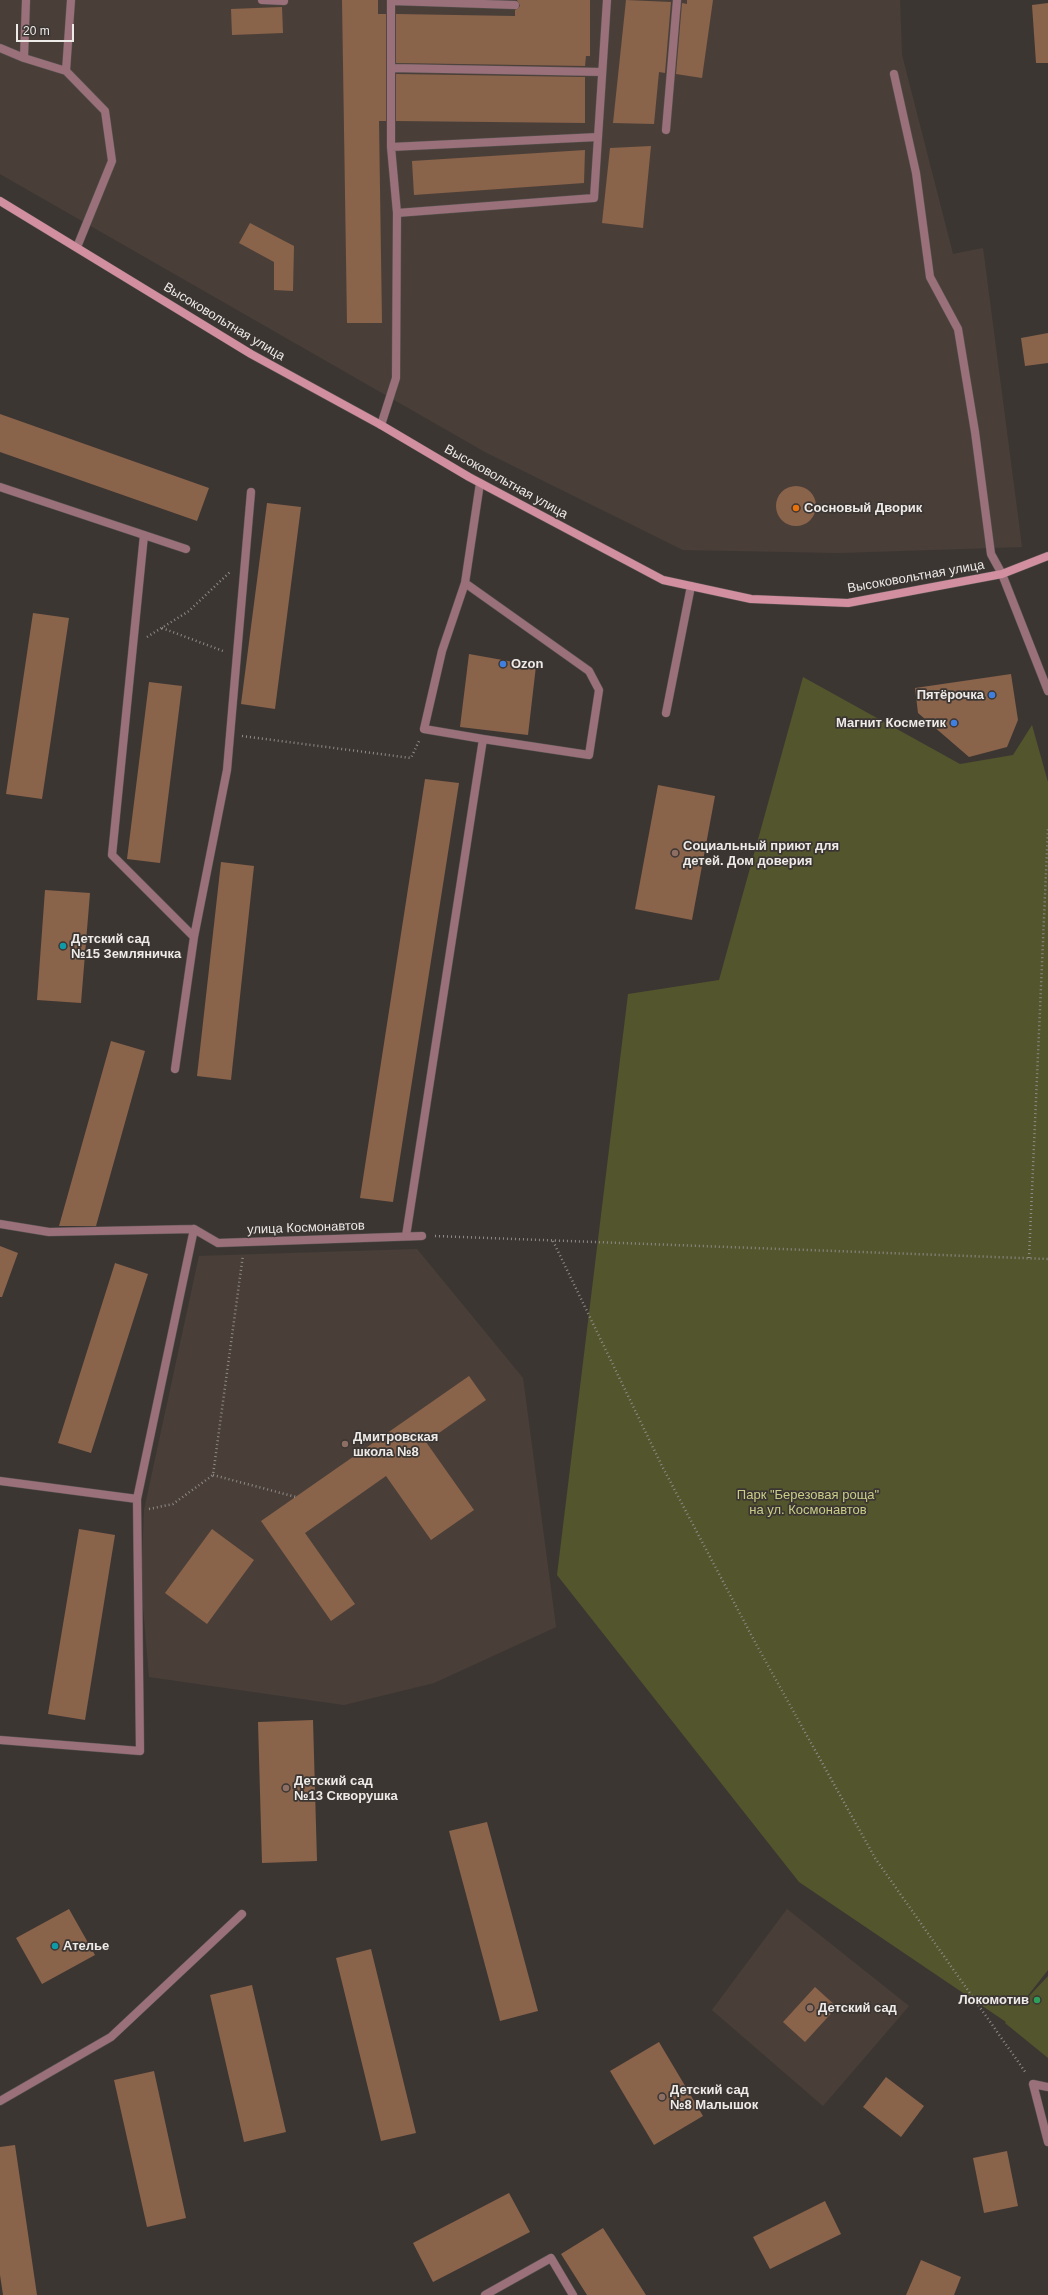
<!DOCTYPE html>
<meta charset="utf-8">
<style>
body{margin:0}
#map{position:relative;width:1048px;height:2295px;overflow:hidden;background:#3c3633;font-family:Helvetica,sans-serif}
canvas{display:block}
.scale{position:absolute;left:16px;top:24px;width:58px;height:18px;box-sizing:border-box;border:2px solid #edeae8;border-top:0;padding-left:5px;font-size:12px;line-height:14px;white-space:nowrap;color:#edeae8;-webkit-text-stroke:3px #3c3633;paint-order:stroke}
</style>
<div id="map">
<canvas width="1048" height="2295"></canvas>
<div class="scale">20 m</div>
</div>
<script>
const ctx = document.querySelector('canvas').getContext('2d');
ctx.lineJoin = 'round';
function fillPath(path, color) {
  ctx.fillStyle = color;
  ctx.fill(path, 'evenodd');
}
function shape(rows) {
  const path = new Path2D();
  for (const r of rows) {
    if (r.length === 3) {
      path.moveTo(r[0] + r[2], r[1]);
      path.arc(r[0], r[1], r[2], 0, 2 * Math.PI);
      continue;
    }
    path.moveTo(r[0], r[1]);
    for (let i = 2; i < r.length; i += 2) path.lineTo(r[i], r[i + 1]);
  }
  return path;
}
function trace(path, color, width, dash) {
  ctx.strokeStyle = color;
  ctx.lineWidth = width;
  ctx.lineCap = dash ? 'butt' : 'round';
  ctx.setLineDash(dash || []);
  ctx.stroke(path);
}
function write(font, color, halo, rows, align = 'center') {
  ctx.font = font + ' Helvetica,sans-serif';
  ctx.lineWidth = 3.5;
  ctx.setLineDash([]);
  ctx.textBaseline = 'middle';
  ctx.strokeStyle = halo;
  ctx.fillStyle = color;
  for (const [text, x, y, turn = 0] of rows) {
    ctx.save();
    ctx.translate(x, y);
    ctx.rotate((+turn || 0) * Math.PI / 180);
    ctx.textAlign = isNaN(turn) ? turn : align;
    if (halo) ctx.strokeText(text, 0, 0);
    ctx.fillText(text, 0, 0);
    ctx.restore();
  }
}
const built = shape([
 [0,0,900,0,902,55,953,254,983,248,1022,547,839,553,683,550,485,452,0,174],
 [417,1249,523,1378,556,1627,434,1683,344,1705,149,1677,141,1583,144,1510,199,1256],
 [787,1909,909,2006,823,2106,712,2010]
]);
const green = shape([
 [803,677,960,764,1013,755,1032,725,1048,782,1048,1970,1019,2007,1048,1976,1048,2058,1005,2023,1006,2022,799,1882,557,1575,628,994,719,980]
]);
const building = shape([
 [342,0,378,0,378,14,386,14,386,121,379,121,382,323,347,323],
 [517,0,590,0,590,56,586,56,585,66,396,63,396,14,515,16,515,10,520,6],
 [626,0,671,2,665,73,659,72,654,124,613,123],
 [687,0,713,0,702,78,676,74,682,3,687,4],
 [1048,3,1048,63,1036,63,1032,5],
 [282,7,283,33,232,35,231,9],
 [396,74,585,77,585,123,396,121],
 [651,146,643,228,602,223,610,148],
 [585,150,584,183,414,195,412,161],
 [250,223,294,246,293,291,274,290,274,262,239,243],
 [1048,333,1048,363,1025,366,1021,338],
 [0,414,209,488,197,521,0,452],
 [796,506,20],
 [267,503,301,507,275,709,241,704],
 [33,613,69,618,42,799,6,794],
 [469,654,536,666,528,735,460,727],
 [1011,674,1018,720,1007,747,969,757,918,713,915,688],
 [149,682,182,686,160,863,127,859],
 [425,779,459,783,393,1202,360,1198],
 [658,785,715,796,692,920,635,909],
 [221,862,254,866,231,1080,197,1076],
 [45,890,90,893,81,1003,37,1000],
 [111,1041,145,1051,96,1226,59,1226],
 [0,1246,18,1253,2,1297,0,1297],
 [115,1263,148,1274,91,1453,58,1443],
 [469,1376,486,1400,426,1442,474,1510,431,1540,386,1476,305,1533,355,1604,331,1621,261,1521],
 [79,1529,115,1535,85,1720,48,1714],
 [212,1529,254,1560,207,1624,165,1593],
 [313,1720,317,1861,262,1863,258,1722],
 [487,1822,538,2011,500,2021,449,1831],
 [69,1909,95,1955,42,1984,16,1938],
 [371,1949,416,2133,381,2141,336,1958],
 [252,1985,286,2132,244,2142,210,1995],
 [815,1987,837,2007,805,2042,783,2022],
 [659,2042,703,2116,654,2145,610,2071],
 [154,2071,186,2218,147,2227,114,2080],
 [886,2077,924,2106,901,2137,863,2107],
 [15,2145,37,2295,3,2295,0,2275,0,2147],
 [1007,2151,1018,2206,984,2213,973,2158],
 [509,2193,530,2232,433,2282,413,2243],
 [825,2201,841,2234,770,2269,753,2237],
 [603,2228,646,2295,587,2295,561,2254],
 [921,2260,961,2277,954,2295,906,2295]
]);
const path = shape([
 [162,628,223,651],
 [147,637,189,611,231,571],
 [242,736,411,758,419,741],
 [435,1236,1048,1259],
 [553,1241,662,1466,756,1644,875,1858,1026,2073],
 [1029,1258,1048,828],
 [213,1475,296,1497],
 [149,1509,173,1504,213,1475,243,1255]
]);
const service = shape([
 [26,0,24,58,66,71,105,111,112,161,77,247],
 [262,0,284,1],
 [391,1,515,5],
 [0,48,24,58],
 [391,68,602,72],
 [66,71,71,0],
 [894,74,916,173,930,277,958,329,975,432,991,554,1002,574,1048,691],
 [666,130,677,0],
 [391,147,598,137],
 [397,213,594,198,607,0],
 [381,425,396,378,397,213,391,147,391,0],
 [0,487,186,549],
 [144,535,112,855,194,937,175,1069],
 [465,583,589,671,599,690,589,755,483,739],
 [666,713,691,586],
 [194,937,227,770,251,492],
 [406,1236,483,739,424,729,442,651,465,583,480,483],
 [1048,2087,1033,2084,1048,2142]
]);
const minor = shape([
 [0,1224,49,1232,194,1229,137,1499,140,1751,0,1740],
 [194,1229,218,1243,422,1236],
 [0,1481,137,1499],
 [0,2101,111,2037,242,1914],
 [485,2295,551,2258,573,2295]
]);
const secondary = shape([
 [0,201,251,354,381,425,469,477,663,580,751,599,848,603,1002,574,1048,556]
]);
const markers = [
 [796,508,4,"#e8710a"],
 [503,664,4,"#3f7fe0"],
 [992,695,4,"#3f7fe0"],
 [954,723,4,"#3f7fe0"],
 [675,853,4,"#8d6e63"],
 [63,946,4,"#0f9aa8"],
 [345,1444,4,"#8d6e63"],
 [286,1788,4,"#8d6e63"],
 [55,1946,4,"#0f9aa8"],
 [1037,2000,4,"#2e9e5b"],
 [810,2008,4,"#8d6e63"],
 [662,2097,4,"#8d6e63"]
];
const streetNames = [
 ["Высоковольтная улица",224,322,31],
 ["Высоковольтная улица",506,482,29],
 ["Высоковольтная улица",916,577,-10],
 ["улица Космонавтов",306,1228,-2]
];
const poiNames = [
 ["Сосновый Дворик",804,508],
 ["Ozon",511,664],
 ["Пятёрочка",984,695,"right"],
 ["Магнит Косметик",946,723,"right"],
 ["Социальный приют для",683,846],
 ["детей. Дом доверия",683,861],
 ["Детский сад",71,939],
 ["№15 Земляничка",71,954],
 ["Дмитровская",353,1437],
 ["школа №8",353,1452],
 ["Детский сад",294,1781],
 ["№13 Скворушка",294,1796],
 ["Ателье",63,1946],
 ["Локомотив",1029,2000,"right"],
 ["Детский сад",818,2008],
 ["Детский сад",670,2090],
 ["№8 Малышок",670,2105]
];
const parkNames = [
 ["Парк \"Березовая роща\"",808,1495],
 ["на ул. Космонавтов",808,1510]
];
fillPath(built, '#4a3f38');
fillPath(green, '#53552d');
fillPath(building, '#8a634b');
trace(service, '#585350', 9);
trace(minor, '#585350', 9);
trace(secondary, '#585350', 9);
trace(path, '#8f8b88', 2.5, [1, 3]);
trace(service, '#9a707b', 8);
trace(minor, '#9a707b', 8);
trace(secondary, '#d18fa0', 8);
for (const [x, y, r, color] of markers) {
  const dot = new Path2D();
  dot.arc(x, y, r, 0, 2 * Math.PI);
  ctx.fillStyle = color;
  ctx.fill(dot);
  trace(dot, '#3c3633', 1.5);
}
write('13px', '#edeae8', '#3c3633', streetNames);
write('bold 13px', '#edeae8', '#3c3633', poiNames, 'left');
write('13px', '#c9cd87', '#3c3633', parkNames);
</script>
